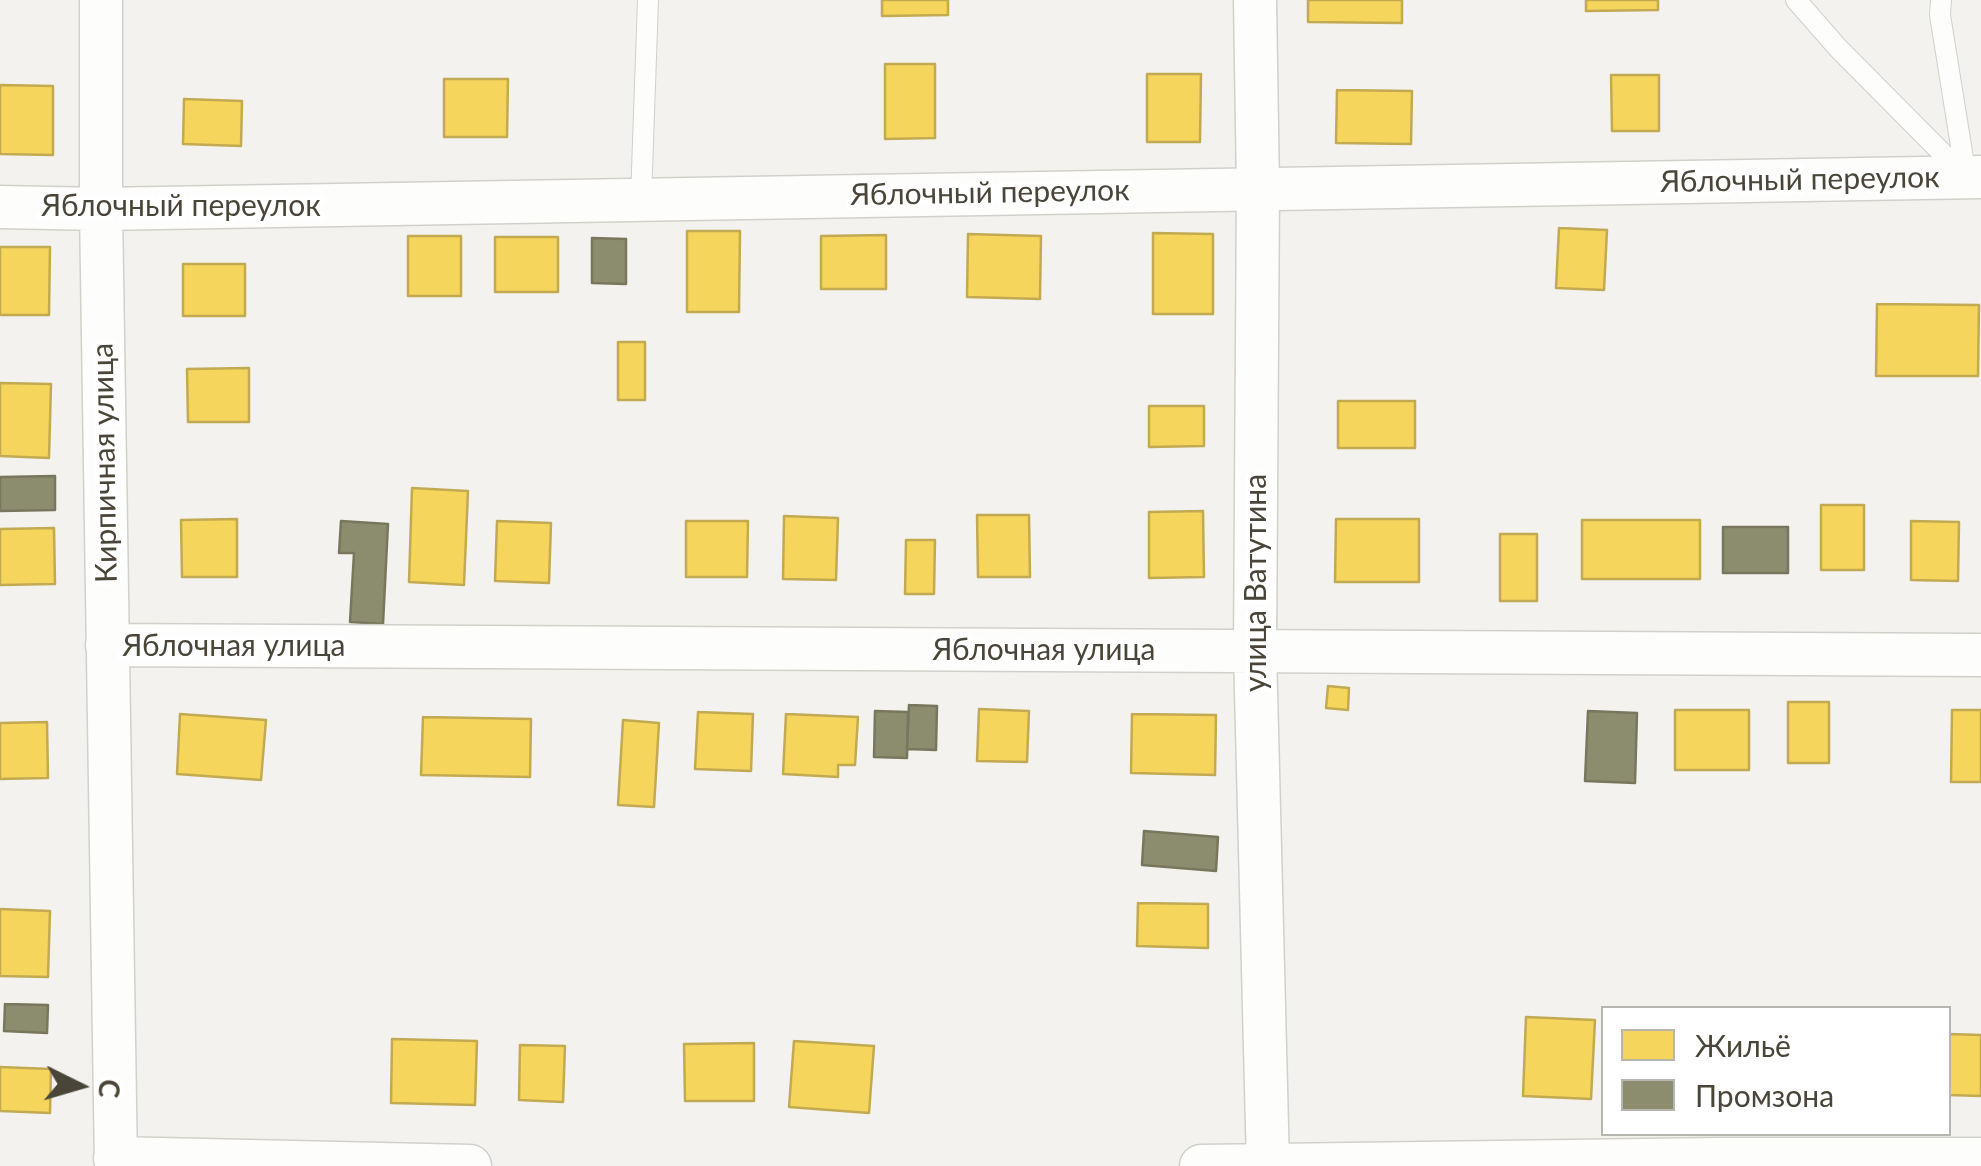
<!DOCTYPE html>
<meta charset="utf-8">
<style>
body{margin:0}
#map{position:relative;width:1981px;height:1166px;overflow:hidden;background:#f4f2ee;font-family:Lato,sans-serif}
canvas{display:block}
.legend{position:absolute;left:1601px;top:1006px;width:350px;height:130px;box-sizing:border-box;background:#fff;border:2px solid #b7b5b0;margin:0;padding:12px 18px;list-style:none;font-size:30px;color:#4a4539}
.legend li{display:flex;align-items:center;gap:20px;height:50px}
.legend b{width:50px;border:2px solid #b7b5b0}
.north{position:absolute;left:30px;top:1036px;width:100px;height:100px;-webkit-text-stroke:8px #fff;paint-order:stroke;rotate:95deg;font-size:28px;font-weight:700;line-height:40px;text-align:center;color:#4a4539}
.north::after{content:'';display:block;margin:auto;width:35px;height:45px;background:#4a4539;clip-path:polygon(50% 0,100% 100%,50% 72%,0 100%)}
</style>
<div id="map">
<canvas width="1981" height="1166"></canvas>
<ul class="legend">
<li><b style="height:28px;background:#f6d55c"></b>Жильё</li>
<li><b style="height:28px;background:#8c8c6e"></b>Промзона</li>
</ul>
<div class="north">С</div>
</div>
<script>
const ctx = document.querySelector('canvas').getContext('2d');
ctx.lineJoin = 'round';
function fillPath(path, color) {
  ctx.fillStyle = color;
  ctx.fill(path, 'evenodd');
}
function shape(rows) {
  const path = new Path2D();
  for (const r of rows) {
    path.moveTo(r[0], r[1]);
    for (let i = 2; i < r.length; i += 2) path.lineTo(r[i], r[i + 1]);
  }
  return path;
}
function trace(path, color, width, dash) {
  ctx.strokeStyle = color;
  ctx.lineWidth = width;
  ctx.lineCap = dash ? 'butt' : 'round';
  ctx.setLineDash(dash || []);
  ctx.stroke(path);
}
function write(font, color, halo, rows, align = 'center') {
  ctx.font = font + ' Lato,sans-serif';
  ctx.lineWidth = 10;
  ctx.setLineDash([]);
  ctx.textBaseline = 'middle';
  ctx.strokeStyle = halo;
  ctx.fillStyle = color;
  for (const [text, x, y, turn = 0] of rows) {
    ctx.save();
    ctx.translate(x, y);
    ctx.rotate((+turn || 0) * Math.PI / 180);
    ctx.textAlign = isNaN(turn) ? turn : align;
    if (halo) ctx.strokeText(text, 0, 0);
    ctx.fillText(text, 0, 0);
    ctx.restore();
  }
}
const homes = shape([
 [882,0,948,0,948,15,882,16,882,0],
 [1308,0,1402,0,1402,23,1308,22,1308,0],
 [1586,0,1658,0,1658,10,1586,11,1586,0],
 [885,64,935,64,935,138,885,139,885,64],
 [1147,74,1201,74,1200,142,1147,142,1147,74],
 [1611,75,1659,75,1659,131,1612,131,1611,75],
 [444,79,508,79,507,137,444,137,444,79],
 [0,85,53,86,53,155,0,154,0,85],
 [1337,90,1412,91,1411,144,1336,143,1337,90],
 [184,99,242,101,241,146,183,144,184,99],
 [1559,228,1607,230,1604,290,1556,288,1559,228],
 [687,231,740,231,739,312,687,312,687,231],
 [1153,233,1213,234,1213,314,1153,314,1153,233],
 [968,234,1041,236,1040,299,967,297,968,234],
 [886,235,886,289,821,289,821,236,886,235],
 [408,236,461,236,461,296,408,296,408,236],
 [495,237,558,237,558,292,495,292,495,237],
 [0,247,50,247,49,315,0,315,0,247],
 [183,264,245,264,245,316,183,316,183,264],
 [1877,304,1979,305,1978,376,1876,376,1877,304],
 [618,342,645,342,645,400,618,400,618,342],
 [249,368,249,422,188,422,187,369,249,368],
 [0,383,51,384,49,458,0,456,0,383],
 [1338,401,1415,401,1415,448,1338,448,1338,401],
 [1149,406,1204,406,1204,446,1149,447,1149,406],
 [412,488,468,491,464,585,409,582,412,488],
 [1821,505,1864,505,1864,570,1821,570,1821,505],
 [1203,511,1204,577,1149,578,1149,512,1203,511],
 [977,515,1029,515,1030,577,978,577,977,515],
 [784,516,838,518,836,580,783,579,784,516],
 [237,519,237,577,182,577,181,520,237,519],
 [1336,519,1419,519,1419,582,1335,582,1336,519],
 [1582,520,1700,520,1700,579,1582,579,1582,520],
 [497,521,551,523,549,583,495,581,497,521],
 [686,521,748,521,747,577,686,577,686,521],
 [1911,521,1959,522,1958,581,1911,580,1911,521],
 [54,528,55,584,0,585,0,529,54,528],
 [1500,534,1537,534,1537,601,1500,601,1500,534],
 [906,540,935,540,934,594,905,594,906,540],
 [1328,686,1349,688,1348,710,1326,708,1328,686],
 [1788,702,1829,702,1829,763,1788,763,1788,702],
 [979,709,1029,711,1027,762,977,761,979,709],
 [1675,710,1749,710,1749,770,1675,770,1675,710],
 [1952,710,1981,710,1981,782,1951,782,1952,710],
 [698,712,753,714,751,771,695,769,698,712],
 [180,714,266,720,261,780,177,774,180,714],
 [786,714,858,717,855,765,838,765,838,777,783,774,786,714],
 [1132,714,1216,715,1215,775,1131,773,1132,714],
 [423,717,531,719,530,777,421,775,423,717],
 [623,720,659,723,654,807,618,805,623,720],
 [47,722,48,778,0,779,0,723,47,722],
 [1138,903,1208,904,1208,948,1137,946,1138,903],
 [0,909,50,911,48,977,0,976,0,909],
 [1526,1017,1595,1020,1591,1099,1523,1096,1526,1017],
 [1948,1034,1981,1035,1981,1096,1948,1095,1948,1034],
 [392,1039,477,1041,475,1105,391,1103,392,1039],
 [794,1041,874,1046,869,1113,789,1107,794,1041],
 [754,1043,754,1101,685,1101,684,1044,754,1043],
 [520,1045,565,1046,563,1102,519,1100,520,1045],
 [0,1067,51,1069,50,1113,0,1111,0,1067]
]);
const industry = shape([
 [592,238,626,239,626,284,592,283,592,238],
 [55,476,55,510,0,511,0,477,55,476],
 [341,521,388,524,383,624,350,622,354,553,339,553,341,521],
 [1723,527,1788,527,1788,573,1723,573,1723,527],
 [909,705,937,706,936,750,907,749,909,705],
 [875,711,908,712,907,758,874,757,875,711],
 [1588,711,1637,713,1635,783,1585,781,1588,711],
 [1144,831,1218,837,1216,871,1142,865,1144,831],
 [5,1004,48,1005,47,1033,4,1031,5,1004]
]);
const lane = shape([
 [1796,0,1838,48,1966,177,1940,15,1941,0],
 [641,199,648,0]
]);
const street = shape([
 [101,0,101,209,116,1166],
 [1255,0,1258,188,1255,651,1268,1166],
 [0,207,101,209,1981,177],
 [107,645,1981,655],
 [115,1158,470,1166],
 [1201,1166,1720,1159,1981,1159]
]);
const streetNames = [
 ["Яблочный переулок",1800,180,-1],
 ["Яблочный переулок",990,193,-1],
 ["Яблочный переулок",181,206],
 ["Кирпичная улица",105,463,-91],
 ["улица Ватутина",1256,583,-90],
 ["Яблочная улица",234,646],
 ["Яблочная улица",1044,650]
];
fillPath(homes, '#f6d55c');
trace(homes, '#c2aa52', 2.5);
fillPath(industry, '#8c8c6e');
trace(industry, '#78775e', 2.5);
trace(lane, '#d2d0cb', 22);
trace(street, '#d2d0cb', 45);
trace(lane, '#fdfdfc', 20);
trace(street, '#fdfdfc', 42);
write('30px', '#4a4539', '#fff', streetNames);
</script>
